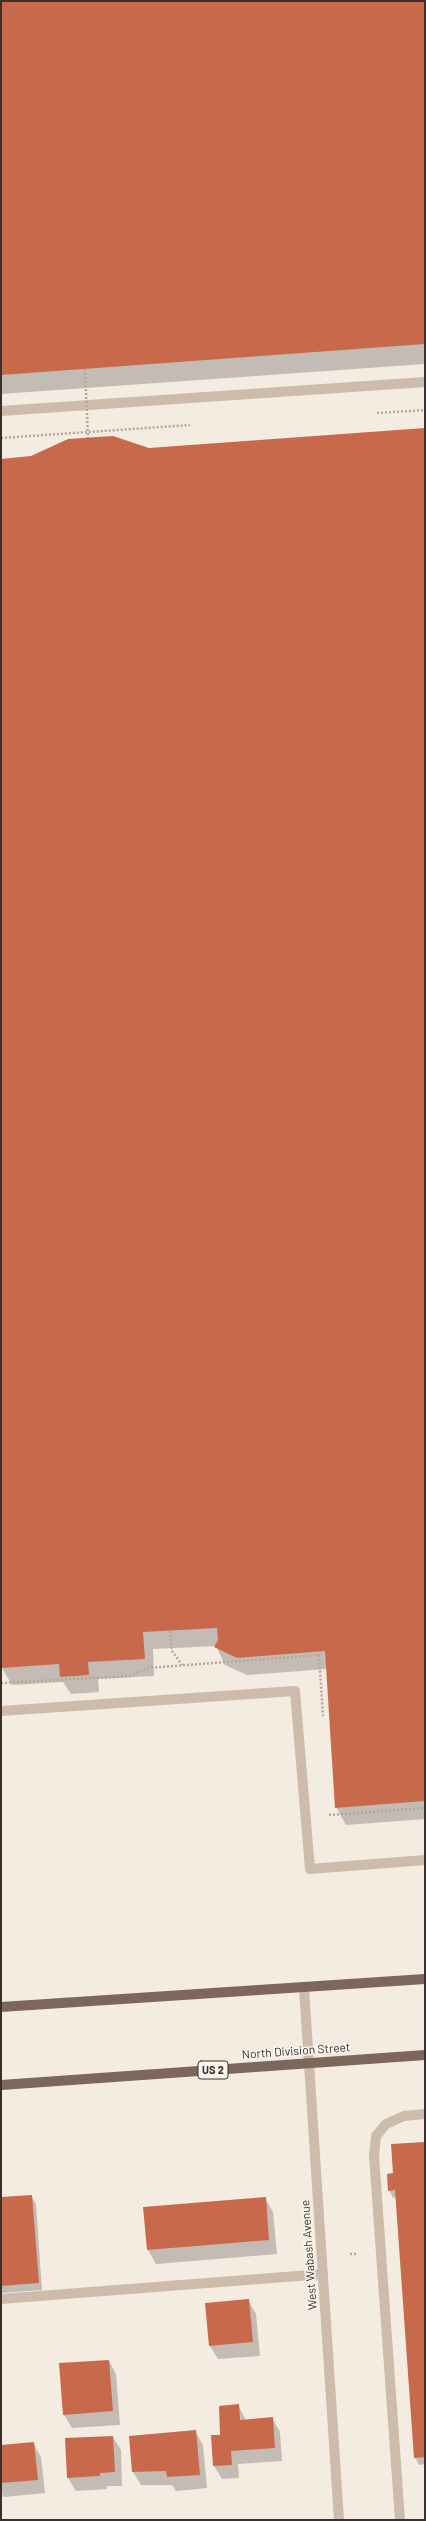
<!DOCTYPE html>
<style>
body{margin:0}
#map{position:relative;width:426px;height:2521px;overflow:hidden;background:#f4ebe1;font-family:Barlow,sans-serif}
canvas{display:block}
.frame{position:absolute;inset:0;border:2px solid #3b302b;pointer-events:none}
</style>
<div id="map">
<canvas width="426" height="2521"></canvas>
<div class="frame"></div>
</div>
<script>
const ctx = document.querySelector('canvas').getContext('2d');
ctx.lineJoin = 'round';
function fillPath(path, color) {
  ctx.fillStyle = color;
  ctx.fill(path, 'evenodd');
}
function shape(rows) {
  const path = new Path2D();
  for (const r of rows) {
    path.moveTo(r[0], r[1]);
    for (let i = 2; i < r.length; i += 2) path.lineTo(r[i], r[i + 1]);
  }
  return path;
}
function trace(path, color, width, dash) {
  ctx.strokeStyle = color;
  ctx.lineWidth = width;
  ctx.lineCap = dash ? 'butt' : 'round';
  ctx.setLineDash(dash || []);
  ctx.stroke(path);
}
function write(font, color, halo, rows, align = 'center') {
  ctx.font = font + ' Barlow,sans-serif';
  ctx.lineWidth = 3;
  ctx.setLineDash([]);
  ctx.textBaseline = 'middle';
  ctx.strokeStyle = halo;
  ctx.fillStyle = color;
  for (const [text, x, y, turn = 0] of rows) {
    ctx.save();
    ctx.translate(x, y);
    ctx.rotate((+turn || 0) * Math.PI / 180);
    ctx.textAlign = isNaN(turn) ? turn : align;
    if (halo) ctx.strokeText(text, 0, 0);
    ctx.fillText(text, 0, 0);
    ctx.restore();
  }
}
const shadow = shape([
 [1,1,425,1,425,364,1,394],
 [425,429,425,1819,346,1825,336,1807,327,1669,247,1675,225,1665,216,1646,153,1649,154,1676,98,1679,99,1692,71,1694,63,1682,12,1685,2,1668,1,460],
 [425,2143,425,2464,419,2465,415,2457,397,2197,393,2198,389,2190,394,2174],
 [31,2196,36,2204,42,2290,1,2293,1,2198],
 [265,2198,273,2212,277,2254,156,2264,148,2250],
 [248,2300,256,2314,260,2356,218,2359,210,2346],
 [109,2361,116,2374,120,2425,72,2428,64,2415],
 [238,2405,246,2420,272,2418,280,2432,282,2461,238,2464,239,2478,222,2479,214,2466,221,2436],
 [195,2431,203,2445,207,2488,176,2491,172,2485,141,2485,133,2472],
 [113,2437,121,2450,122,2486,107,2486,107,2489,76,2491,68,2478],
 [33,2443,41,2457,45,2493,4,2497,1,2493,1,2446]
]);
const building = shape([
 [1,1,425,1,425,344,1,375],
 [425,428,425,1801,335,1808,325,1651,237,1658,214,1647,218,1640,217,1628,143,1632,145,1659,88,1662,89,1675,60,1677,59,1664,1,1668,1,459,31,456,68,439,113,436,149,448],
 [425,2142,425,2457,414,2458,395,2190,388,2191,387,2174,393,2173,391,2144],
 [32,2195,39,2283,1,2286,1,2197],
 [266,2197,269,2240,147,2250,143,2207],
 [249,2299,253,2342,209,2346,205,2303],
 [109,2360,113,2411,63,2415,59,2363],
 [239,2404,240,2420,273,2417,275,2448,231,2451,232,2465,213,2466,211,2435,220,2435,219,2406],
 [196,2430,200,2475,167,2477,166,2471,132,2472,129,2436],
 [113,2436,115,2472,100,2473,100,2476,67,2478,65,2438],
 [34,2442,38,2480,1,2483,1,2445]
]);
const path = shape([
 [377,413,425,410],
 [1,438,190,425],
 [170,1631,172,1651,182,1665],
 [1,1683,129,1676,147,1668,319,1655,323,1716],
 [329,1815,425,1808],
 [350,2254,358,2254]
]);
const lane = shape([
 [1,411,425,382],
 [1,1711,295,1691,310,1869,425,1860],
 [1,2299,323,2274],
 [400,2520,374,2155,376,2136,386,2124,404,2116,425,2114]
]);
const street = shape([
 [304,1988,339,2520]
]);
const primary = shape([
 [1,2007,425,1979],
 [1,2085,425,2055]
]);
const pathBridge = shape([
 [85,369,88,438]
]);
const shields = [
 [213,2070,30]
];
const shieldNames = [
 ["US 2",213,2070]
];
const streetNames = [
 ["North Division Street",296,2051,-4],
 ["West Wabash Avenue",309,2255,-94]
];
fillPath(shadow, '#0003');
fillPath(building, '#c8694b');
trace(path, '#b9a596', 2.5, [2, 2]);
trace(lane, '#cdbbac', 10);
trace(street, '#cdbbac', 10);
trace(primary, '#7d675c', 10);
trace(pathBridge, '#b9a596', 2.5, [2, 2]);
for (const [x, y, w] of shields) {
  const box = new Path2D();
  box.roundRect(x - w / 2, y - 9, w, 18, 3);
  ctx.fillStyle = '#fbf5ee';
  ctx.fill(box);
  trace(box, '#3b302b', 1);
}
write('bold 11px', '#3b302b', null, shieldNames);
write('12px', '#3b302b', '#fbf5ee', streetNames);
</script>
